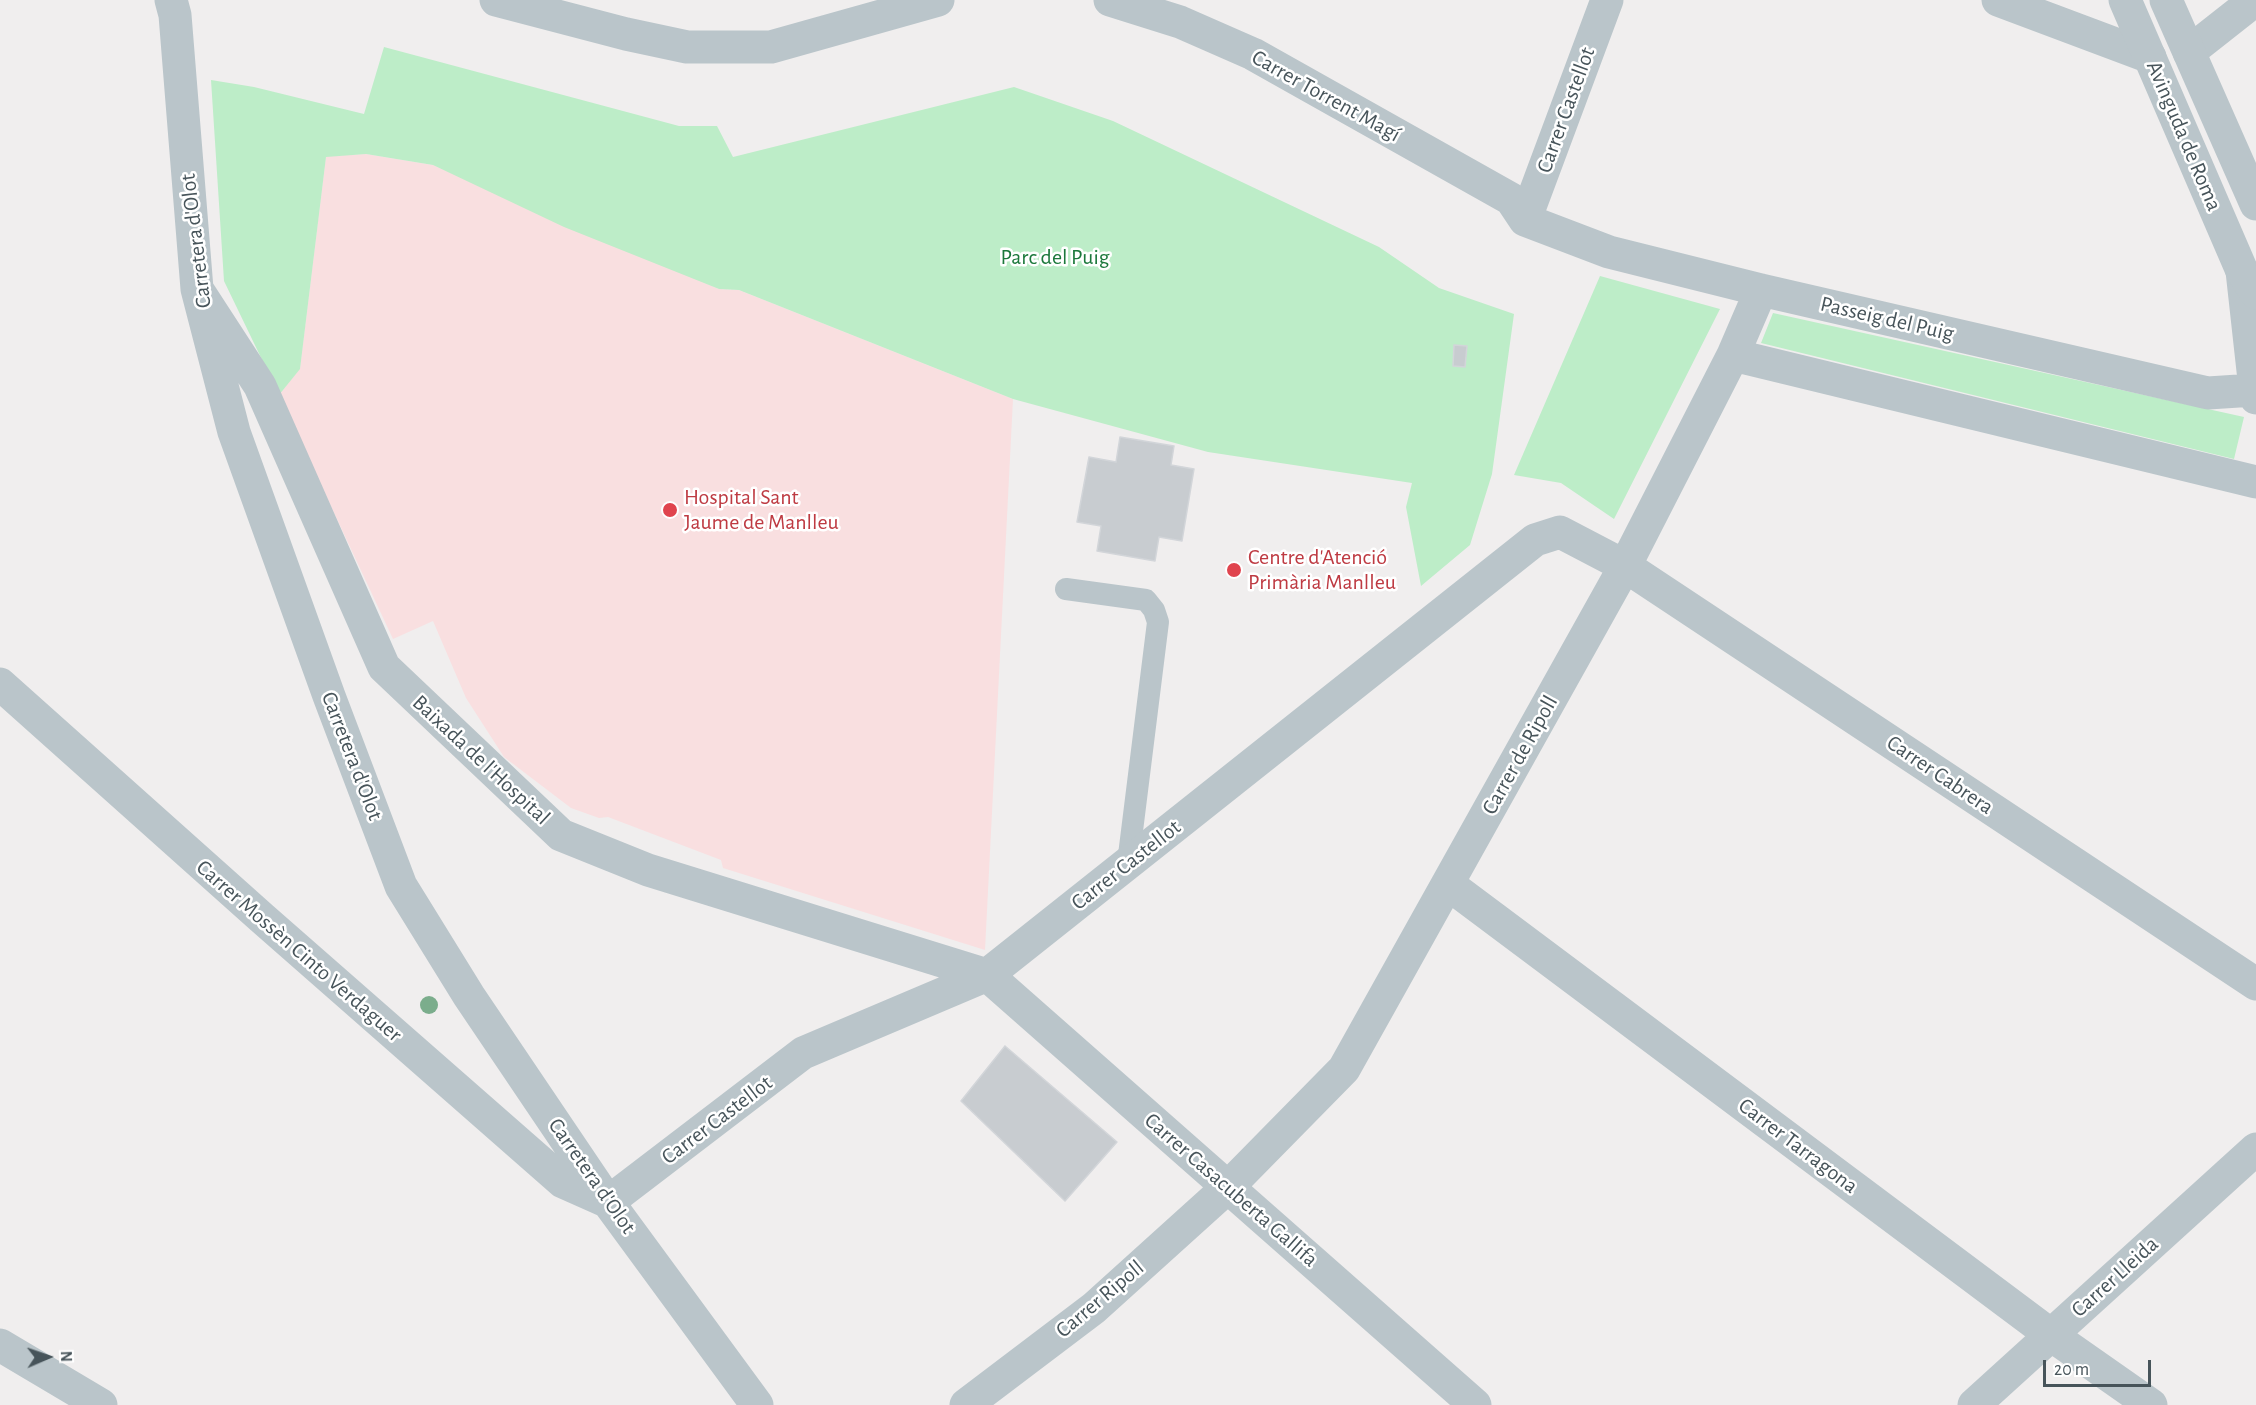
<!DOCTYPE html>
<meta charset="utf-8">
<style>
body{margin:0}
#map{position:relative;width:2256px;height:1405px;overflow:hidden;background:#f0eeee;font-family:"Alegreya Sans",sans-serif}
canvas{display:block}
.north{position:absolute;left:18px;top:1327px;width:60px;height:60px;-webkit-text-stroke:4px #fff;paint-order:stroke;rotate:88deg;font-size:16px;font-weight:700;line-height:24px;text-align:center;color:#47545a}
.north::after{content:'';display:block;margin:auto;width:21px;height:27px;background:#47545a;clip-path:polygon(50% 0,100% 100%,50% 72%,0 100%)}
.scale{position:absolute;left:2043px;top:1360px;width:108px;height:27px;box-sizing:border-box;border:3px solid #47545a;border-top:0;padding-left:8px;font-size:18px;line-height:21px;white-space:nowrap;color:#47545a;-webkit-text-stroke:4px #fff;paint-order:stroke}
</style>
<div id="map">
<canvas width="2256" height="1405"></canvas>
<div class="north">N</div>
<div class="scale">20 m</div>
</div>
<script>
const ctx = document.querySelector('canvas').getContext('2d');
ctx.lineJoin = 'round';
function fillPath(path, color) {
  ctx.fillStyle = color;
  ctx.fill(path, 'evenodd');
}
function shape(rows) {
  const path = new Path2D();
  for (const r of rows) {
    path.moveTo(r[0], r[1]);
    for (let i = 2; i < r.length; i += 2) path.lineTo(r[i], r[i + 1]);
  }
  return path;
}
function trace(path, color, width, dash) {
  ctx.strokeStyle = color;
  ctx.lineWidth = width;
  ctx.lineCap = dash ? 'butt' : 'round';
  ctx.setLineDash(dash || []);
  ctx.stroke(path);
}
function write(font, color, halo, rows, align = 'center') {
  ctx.font = font + ' "Alegreya Sans",sans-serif';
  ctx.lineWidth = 5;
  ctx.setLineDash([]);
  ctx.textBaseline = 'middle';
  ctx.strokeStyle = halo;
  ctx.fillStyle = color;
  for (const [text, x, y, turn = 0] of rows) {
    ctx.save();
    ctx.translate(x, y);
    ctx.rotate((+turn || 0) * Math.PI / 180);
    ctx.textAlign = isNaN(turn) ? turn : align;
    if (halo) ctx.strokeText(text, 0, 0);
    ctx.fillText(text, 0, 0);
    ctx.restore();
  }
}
const medical = shape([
 [366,154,433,165,719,289,739,290,1013,399,985,950,723,868,721,860,608,817,599,818,571,808,504,757,466,698,433,621,393,639,279,395,300,368,326,156]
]);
const green = shape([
 [384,47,679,126,717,126,733,157,1014,87,1113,121,1379,247,1439,288,1514,314,1492,474,1470,545,1421,586,1406,507,1412,483,1208,452,1013,399,739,290,719,289,564,227,433,165,366,154,326,157,300,369,279,395,224,281,211,80,254,87,364,114],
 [1600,276,1720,309,1614,519,1561,483,1514,475],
 [1773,313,2244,417,2234,459,1761,343]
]);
const building = shape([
 [1454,345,1467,346,1465,367,1453,366,1454,345],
 [1120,437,1174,446,1171,465,1194,469,1182,541,1159,537,1155,561,1097,551,1101,526,1077,522,1089,457,1116,462,1120,437],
 [1005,1046,1117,1142,1065,1201,961,1101,1005,1046]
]);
const service = shape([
 [1066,589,1146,600,1154,610,1158,622,1128,863]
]);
const minor = shape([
 [171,0,175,15,197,289,234,432,329,696,401,886,469,996,608,1202,757,1405],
 [496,0,626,34,687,47,771,47,938,0],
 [1110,0,1180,22,1253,54,1511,199,1525,220],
 [1998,0,2150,57],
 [2189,52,2255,0],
 [1525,220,1609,252,1761,290,2208,393,2254,390],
 [1525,220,1607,0],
 [2242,271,2256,398],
 [197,289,260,386,384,667,561,835,648,870,987,975,1475,1405],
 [1733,355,2256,482],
 [0,684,262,918,563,1182,608,1202,803,1053,987,975,1535,540,1560,532,1625,566,2256,984],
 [1448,884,2051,1335,2151,1405],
 [0,1345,101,1405],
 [966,1405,1094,1308,1228,1187,1344,1069,1625,566,1733,355,1761,290],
 [1974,1405,2256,1149]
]);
const tertiary = shape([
 [2125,0,2242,271,2256,293],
 [2166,0,2256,204]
]);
const trees = [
 [429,1005]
];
const markers = [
 [670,510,8,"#e0444e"],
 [1234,570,8,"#e0444e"]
];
const streetNames = [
 ["Carrer Torrent Magí",1326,96,29],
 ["Carrer Castellot",1566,110,-70],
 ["Avinguda de Roma",2184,136,67],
 ["Carretera d'Olot",196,241,-97],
 ["Passeig del Puig",1887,319,13],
 ["Carrer de Ripoll",1520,755,-61],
 ["Carretera d'Olot",352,756,69],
 ["Baixada de l'Hospital",481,760,43],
 ["Carrer Cabrera",1940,775,34],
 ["Carrer Castellot",1126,865,-38],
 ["Carrer Mossèn Cinto Verdaguer",299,951,41],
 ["Carrer Castellot",717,1120,-37],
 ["Carrer Tarragona",1798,1146,37],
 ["Carretera d'Olot",592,1176,55],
 ["Carrer Casacuberta Gallifa",1231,1190,41],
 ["Carrer Lleida",2115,1277,-42],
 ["Carrer Ripoll",1100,1299,-40]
];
const parkNames = [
 ["Parc del Puig",1055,257]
];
const healthNames = [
 ["Hospital Sant",684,497],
 ["Jaume de Manlleu",684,522],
 ["Centre d'Atenció",1248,557],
 ["Primària Manlleu",1248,582]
];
fillPath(medical, '#f9dfe0');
fillPath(green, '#bdedc8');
fillPath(building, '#c8ccd0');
trace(building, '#d2d5d9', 1.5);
trace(service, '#bac5ca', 22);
trace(minor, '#bac5ca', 33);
trace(tertiary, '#bac5ca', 33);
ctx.fillStyle = '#7bad8c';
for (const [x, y] of trees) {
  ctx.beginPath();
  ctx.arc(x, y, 9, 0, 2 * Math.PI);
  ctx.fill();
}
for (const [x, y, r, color] of markers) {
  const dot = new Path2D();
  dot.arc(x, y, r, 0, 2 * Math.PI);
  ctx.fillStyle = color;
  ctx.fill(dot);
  trace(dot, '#fff', 2);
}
write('22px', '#47545a', '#fff', streetNames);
write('22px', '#1b783b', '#fff', parkNames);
write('22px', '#be3a42', '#fff', healthNames, 'left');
</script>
